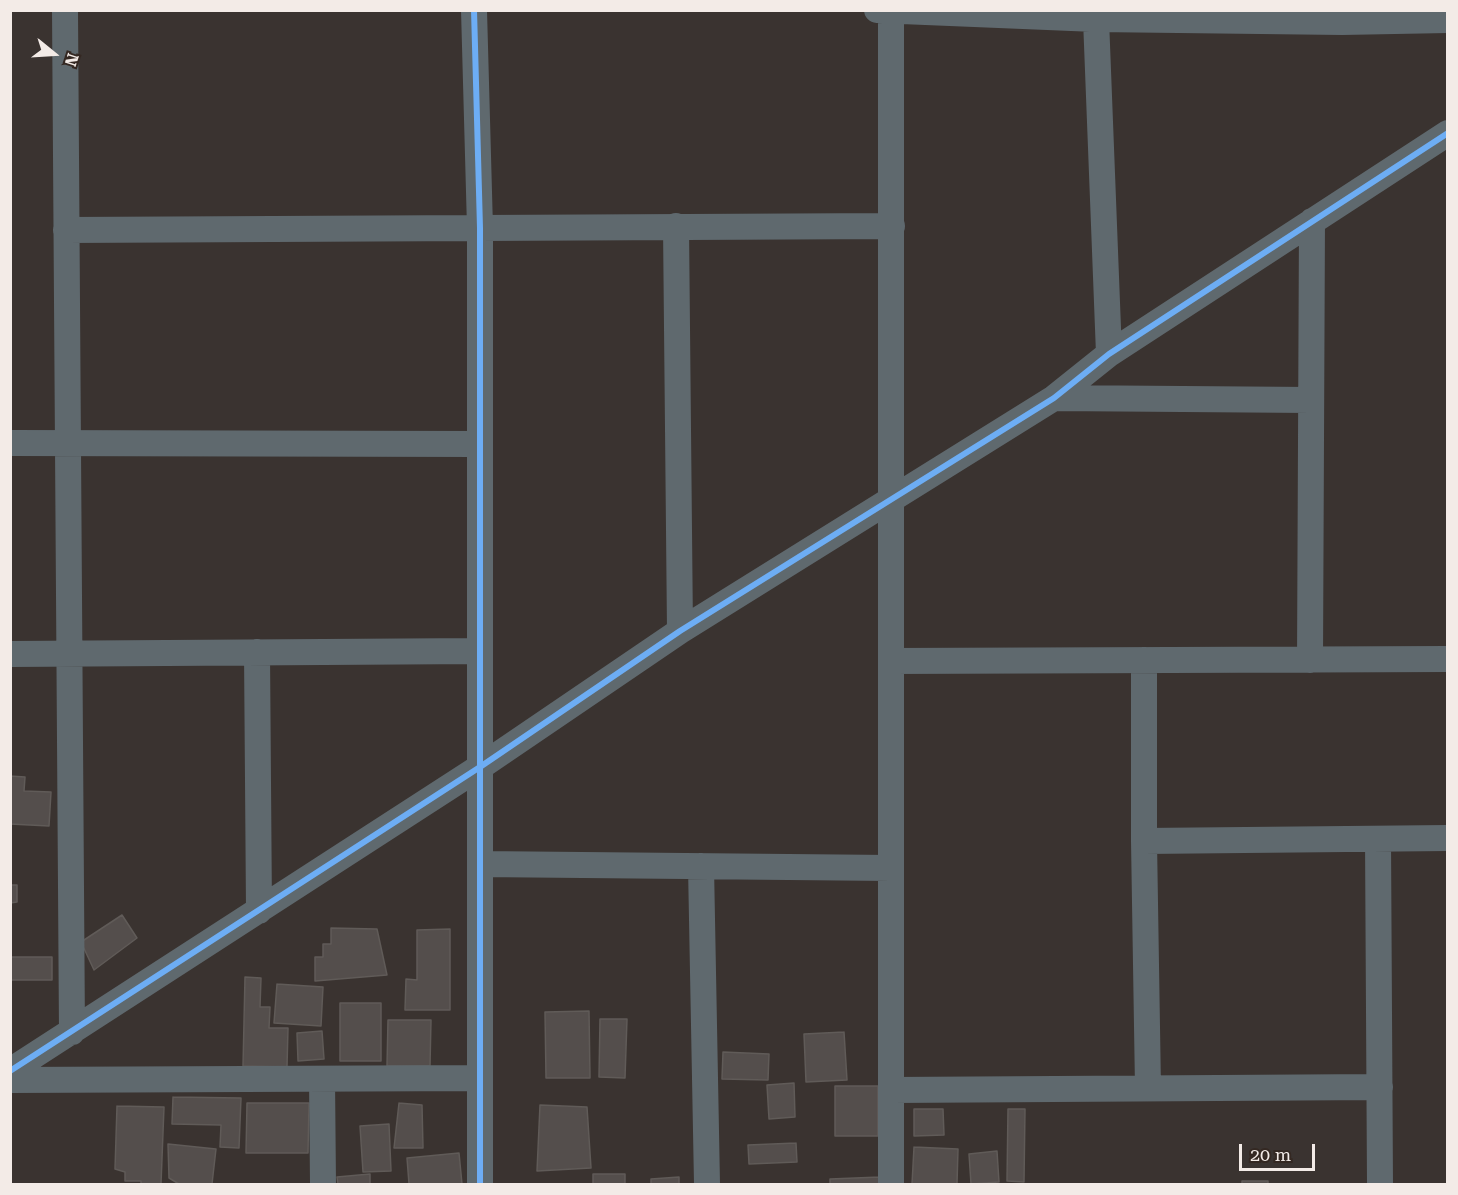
<!DOCTYPE html>
<style>
body{margin:0}
#map{position:relative;width:1458px;height:1195px;overflow:hidden;background:#3a3330;font-family:"Roboto Serif",serif}
canvas{display:block}
.frame{position:absolute;inset:0;border:12px solid #f3ebe7;pointer-events:none}
.north{position:absolute;left:24px;top:24px;width:60px;height:60px;-webkit-text-stroke:4px #342822;paint-order:stroke;rotate:108deg;font-size:16px;font-weight:700;line-height:24px;text-align:center;color:#f3ebe7}
.north::after{content:'';display:block;margin:auto;width:21px;height:27px;background:#f3ebe7;clip-path:polygon(50% 0,100% 100%,50% 72%,0 100%)}
.scale{position:absolute;left:1239px;top:1144px;width:76px;height:27px;box-sizing:border-box;border:3px solid #f3ebe7;border-top:0;padding-left:8px;font-size:18px;line-height:21px;white-space:nowrap;color:#f3ebe7;-webkit-text-stroke:4px #342822;paint-order:stroke}
</style>
<div id="map">
<canvas width="1458" height="1195"></canvas>
<div class="frame"></div>
<div class="north">N</div>
<div class="scale">20 m</div>
</div>
<script>
const ctx = document.querySelector('canvas').getContext('2d');
ctx.lineJoin = 'round';
function fillPath(path, color) {
  ctx.fillStyle = color;
  ctx.fill(path, 'evenodd');
}
function shape(rows) {
  const path = new Path2D();
  for (const r of rows) {
    path.moveTo(r[0], r[1]);
    for (let i = 2; i < r.length; i += 2) path.lineTo(r[i], r[i + 1]);
  }
  return path;
}
function trace(path, color, width, dash) {
  ctx.strokeStyle = color;
  ctx.lineWidth = width;
  ctx.lineCap = dash ? 'butt' : 'round';
  ctx.setLineDash(dash || []);
  ctx.stroke(path);
}
const building = shape([
 [10,776,25,777,24,791,51,792,49,826,10,824,10,776],
 [10,885,17,885,17,902,10,903,10,885],
 [122,915,137,938,94,970,81,942,122,915],
 [331,928,377,929,387,975,315,981,315,957,323,957,323,944,331,944,331,928],
 [450,929,450,1010,405,1010,406,979,417,980,417,930,450,929],
 [10,957,52,957,52,980,10,980,10,957],
 [245,977,261,978,260,1007,270,1007,269,1028,288,1028,287,1067,243,1066,245,977],
 [277,984,323,987,321,1026,274,1023,277,984],
 [340,1003,381,1003,381,1061,340,1061,340,1003],
 [589,1011,590,1078,546,1078,545,1012,589,1011],
 [600,1019,627,1019,625,1078,599,1077,600,1019],
 [388,1020,431,1020,430,1066,387,1066,388,1020],
 [322,1031,324,1059,298,1061,297,1033,322,1031],
 [844,1032,847,1080,806,1082,804,1034,844,1032],
 [723,1052,769,1054,768,1080,722,1079,723,1052],
 [794,1083,795,1117,769,1119,767,1085,794,1083],
 [835,1086,878,1086,878,1136,835,1136,835,1086],
 [173,1097,241,1098,239,1148,220,1147,221,1125,172,1124,173,1097],
 [247,1103,309,1103,308,1153,246,1153,247,1103],
 [399,1103,422,1105,423,1148,394,1148,399,1103],
 [540,1105,587,1107,591,1168,537,1171,540,1105],
 [117,1106,164,1107,161,1184,141,1184,141,1181,125,1181,125,1172,115,1169,117,1106],
 [914,1109,943,1109,944,1135,914,1136,914,1109],
 [1008,1109,1025,1109,1024,1182,1007,1181,1008,1109],
 [389,1124,391,1171,363,1172,360,1126,389,1124],
 [796,1143,797,1162,749,1164,748,1145,796,1143],
 [168,1144,216,1149,212,1184,179,1184,169,1178,168,1144],
 [914,1147,958,1149,957,1184,912,1184,914,1147],
 [997,1151,999,1182,971,1184,969,1154,997,1151],
 [459,1153,462,1184,409,1184,407,1158,459,1153],
 [370,1174,370,1184,338,1184,337,1177,370,1174],
 [593,1174,625,1174,625,1184,593,1184,593,1174],
 [679,1177,679,1184,651,1184,651,1179,679,1177],
 [880,1177,881,1184,830,1184,830,1179,880,1177],
 [1242,1181,1268,1181,1268,1184,1242,1184,1242,1181]
]);
const street = shape([
 [65,10,72,1032],
 [474,10,480,228,480,1184],
 [877,10,1096,19,1342,22,1448,20],
 [891,10,891,1184],
 [1096,19,1109,354],
 [676,226,680,631],
 [66,230,892,226],
 [1054,398,1311,400],
 [10,443,479,444],
 [257,652,259,911],
 [10,654,480,651],
 [1144,660,1144,841,1148,1088],
 [1310,660,1312,221],
 [891,661,1448,659],
 [1378,839,1380,1184],
 [1144,841,1448,838],
 [480,864,891,868],
 [701,866,707,1184],
 [10,1071,480,767,680,631,1054,398,1109,354,1448,133],
 [322,1079,323,1184],
 [10,1080,480,1078],
 [892,1090,1380,1087]
]);
const cycleway = shape([
 [474,10,480,228,480,1184],
 [10,1071,480,767,680,631,1054,398,1109,354,1448,133]
]);
fillPath(building, '#544e4c');
trace(building, '#605b58', 1.5);
trace(street, '#5f696e', 26);
trace(cycleway, '#6dadf4', 6);
</script>
